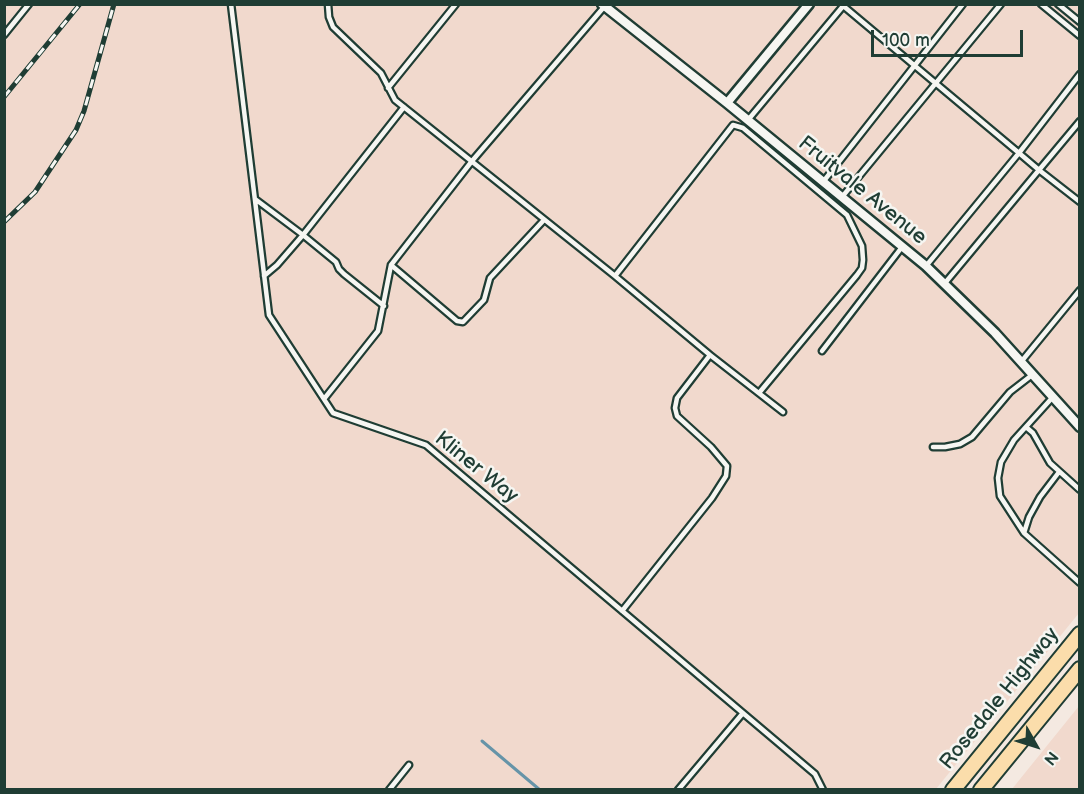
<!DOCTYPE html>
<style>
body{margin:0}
#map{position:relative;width:1084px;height:794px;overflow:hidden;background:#f4e9e1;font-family:"Balsamiq Sans",sans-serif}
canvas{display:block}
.frame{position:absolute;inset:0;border:6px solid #1f3d34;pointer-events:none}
.north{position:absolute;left:1006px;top:716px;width:60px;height:60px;-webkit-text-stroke:4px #f6f6f2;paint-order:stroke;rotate:129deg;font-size:16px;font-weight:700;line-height:24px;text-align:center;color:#1f3d34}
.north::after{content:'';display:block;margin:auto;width:21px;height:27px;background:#1f3d34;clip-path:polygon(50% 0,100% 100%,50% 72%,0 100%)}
.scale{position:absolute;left:871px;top:30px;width:152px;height:27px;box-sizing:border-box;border:3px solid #1f3d34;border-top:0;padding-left:8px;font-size:18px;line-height:21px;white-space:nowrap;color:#1f3d34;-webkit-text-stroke:4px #f6f6f2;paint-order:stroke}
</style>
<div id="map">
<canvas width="1084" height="794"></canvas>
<div class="frame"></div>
<div class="north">N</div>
<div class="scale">100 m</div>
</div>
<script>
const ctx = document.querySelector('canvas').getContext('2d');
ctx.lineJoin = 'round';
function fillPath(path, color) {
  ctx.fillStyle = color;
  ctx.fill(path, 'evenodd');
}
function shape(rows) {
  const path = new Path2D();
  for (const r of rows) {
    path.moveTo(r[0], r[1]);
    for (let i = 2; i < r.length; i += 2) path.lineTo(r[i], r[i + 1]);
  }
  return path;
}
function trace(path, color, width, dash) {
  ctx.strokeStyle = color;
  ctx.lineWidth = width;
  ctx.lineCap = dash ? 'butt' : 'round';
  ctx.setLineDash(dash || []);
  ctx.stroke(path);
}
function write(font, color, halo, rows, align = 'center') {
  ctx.font = font + ' "Balsamiq Sans",sans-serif';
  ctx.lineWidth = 5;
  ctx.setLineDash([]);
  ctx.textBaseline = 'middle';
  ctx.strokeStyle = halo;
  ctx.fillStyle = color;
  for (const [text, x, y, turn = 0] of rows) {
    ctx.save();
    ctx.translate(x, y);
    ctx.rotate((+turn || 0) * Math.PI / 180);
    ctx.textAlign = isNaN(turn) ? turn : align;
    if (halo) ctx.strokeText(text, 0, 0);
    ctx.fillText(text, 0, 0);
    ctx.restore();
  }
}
const built = shape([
 [5,5,1079,5,1079,613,936,789,5,790],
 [1079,706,1079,789,1012,789]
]);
const stream = shape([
 [482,741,540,790]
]);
const lane = shape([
 [231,4,269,315,333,413,426,445,815,774,823,790],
 [328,4,329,17,333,27,381,73,395,100,615,276],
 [841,4,1019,153,1080,74],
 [1041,4,1080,36],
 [1058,4,1080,22],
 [4,35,29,4],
 [388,88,456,4],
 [748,120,844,5],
 [1080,121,1039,170,1080,202],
 [823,182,963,4],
 [842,197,1001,4],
 [255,199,303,235,277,265,264,276],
 [391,265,457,321,463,322,484,300,490,278,544,220],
 [926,266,1019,153,1039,170,945,283],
 [384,306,344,274,339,269,336,262,303,235,404,107],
 [822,351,902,247],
 [710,355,783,412],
 [1021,362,1080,290],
 [1052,398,1014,440,1001,462,998,478,1000,496,1024,533,1080,583],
 [324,399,378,331,391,265,472,161,604,7],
 [1026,427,1033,433,1050,463,1080,490],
 [933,447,945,447,960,444,972,437,1010,392,1032,375],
 [1024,533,1029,517,1040,497,1059,472],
 [622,611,712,498,726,476,727,466,711,447,677,416,675,408,677,398,710,355,615,276,733,125,743,128,847,215,862,246,863,260,862,268,857,275,759,393],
 [389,790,409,765],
 [678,790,743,713]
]);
const street = shape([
 [602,4,727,103,926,266,995,333,1080,427],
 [727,103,809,4]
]);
const primary = shape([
 [953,790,1080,634],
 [981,790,1080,669]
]);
const rail = shape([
 [4,97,80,4],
 [4,222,35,192,76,130,84,111,114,4]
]);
const streetNames = [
 ["Fruitvale Avenue",862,191,39],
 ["Kliner Way",476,468,39],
 ["Rosedale Highway",1000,699,-51]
];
fillPath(built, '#f1d9cd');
trace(stream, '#6694a8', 3);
trace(lane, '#1f3d34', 9);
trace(street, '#1f3d34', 13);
trace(primary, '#1f3d34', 18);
trace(lane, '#f6f6f2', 4.5);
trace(street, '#f6f6f2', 8);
trace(primary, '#fbddab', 14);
trace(rail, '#1f3d34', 5);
trace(rail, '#f6f6f2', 3, [9]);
write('21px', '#1f3d34', '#f6f6f2', streetNames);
</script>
